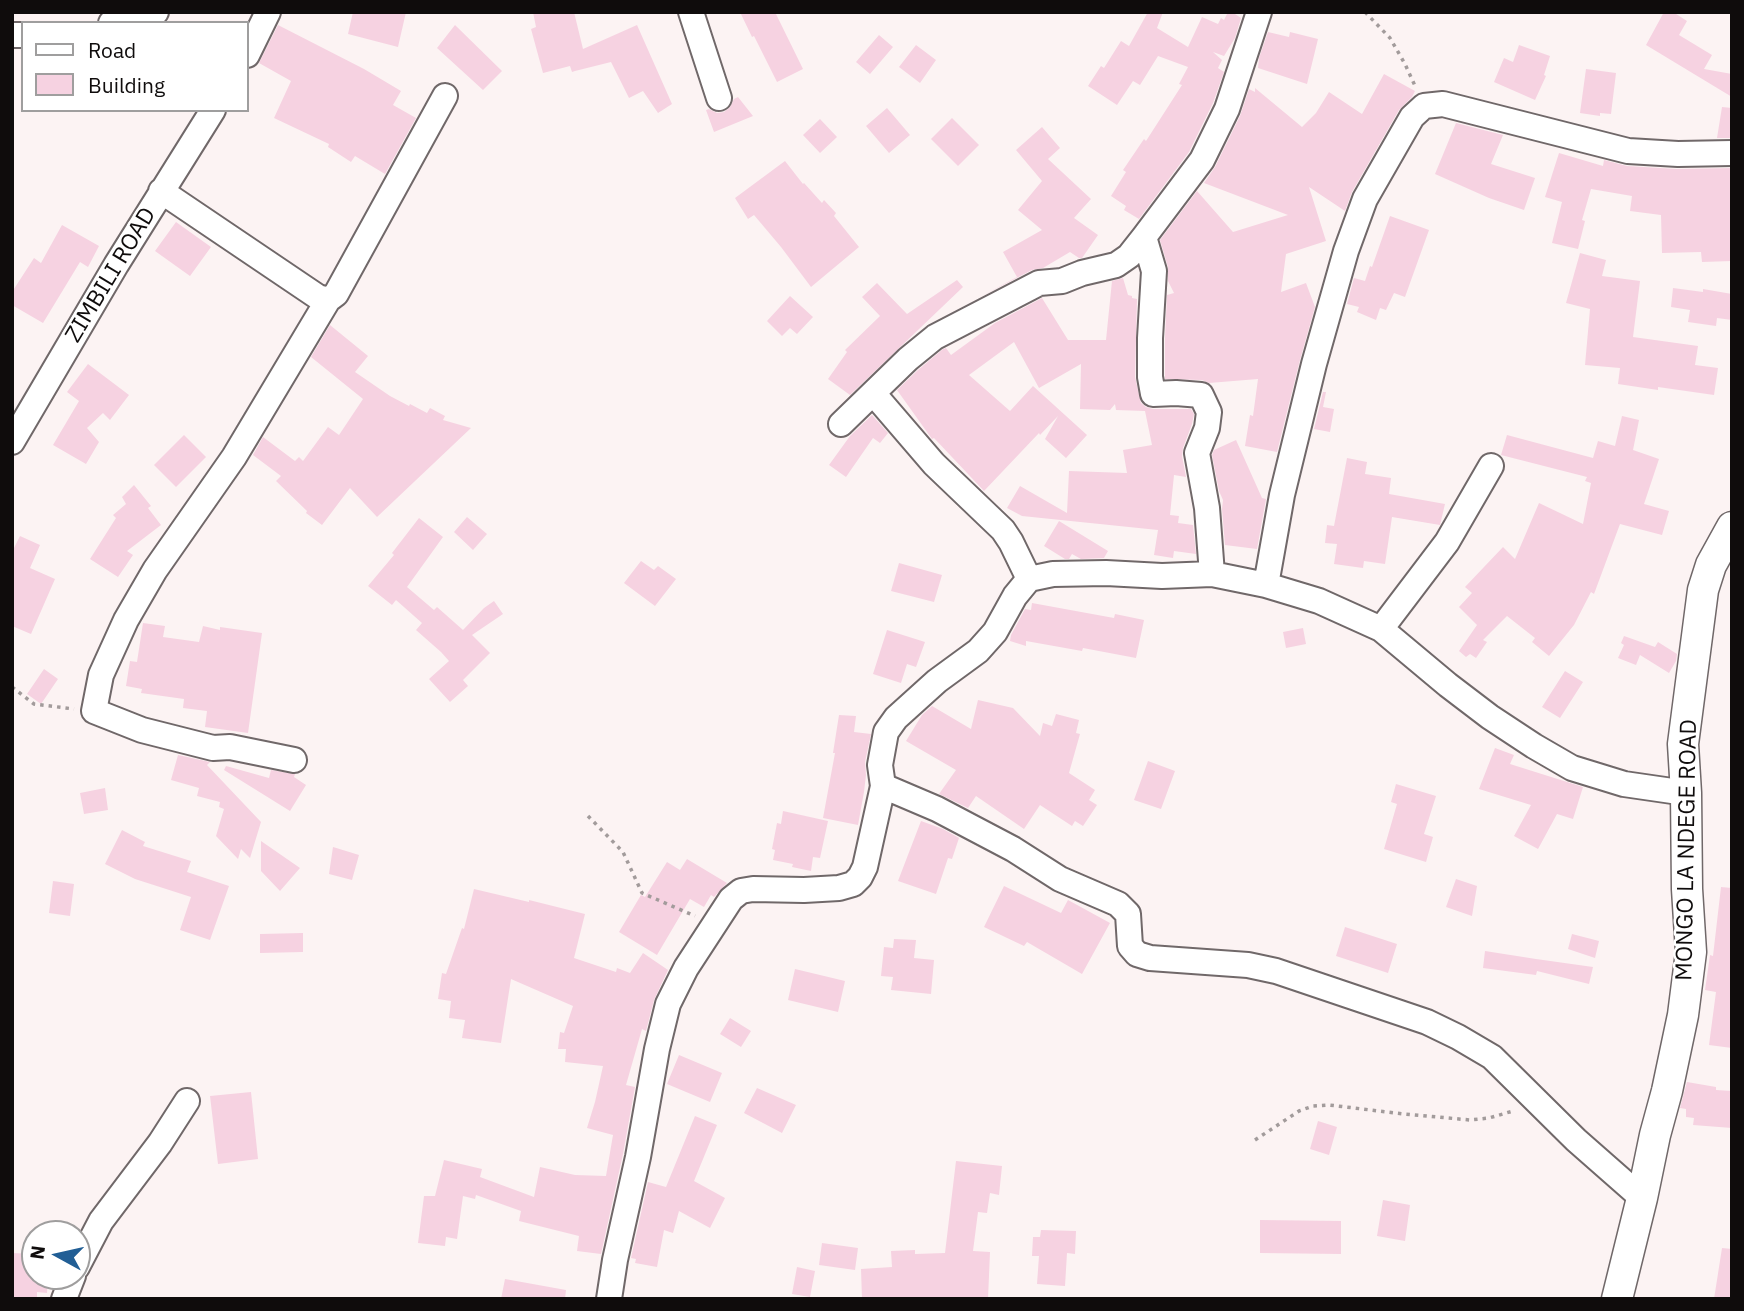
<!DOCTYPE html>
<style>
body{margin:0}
#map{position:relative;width:1744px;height:1311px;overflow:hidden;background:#fcf3f3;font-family:"IBM Plex Sans",sans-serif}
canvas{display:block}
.frame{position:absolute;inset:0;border:14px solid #0f0c0c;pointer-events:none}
.legend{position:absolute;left:21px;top:21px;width:228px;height:91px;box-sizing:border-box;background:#fff;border:2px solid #9f9e9e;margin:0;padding:9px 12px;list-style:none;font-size:21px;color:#0f0c0c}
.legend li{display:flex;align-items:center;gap:14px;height:35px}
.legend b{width:35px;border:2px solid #9f9e9e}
.north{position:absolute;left:21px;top:1220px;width:70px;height:70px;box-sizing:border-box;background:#fff;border:2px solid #9f9e9e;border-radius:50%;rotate:278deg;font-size:19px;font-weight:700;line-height:28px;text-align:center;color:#0f0c0c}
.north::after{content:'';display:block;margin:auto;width:24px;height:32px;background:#215e95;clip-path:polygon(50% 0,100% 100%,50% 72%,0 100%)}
</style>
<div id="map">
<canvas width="1744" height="1311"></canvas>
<div class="frame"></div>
<ul class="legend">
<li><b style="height:9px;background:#fff"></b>Road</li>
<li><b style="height:19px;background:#f6d2e1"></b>Building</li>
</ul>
<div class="north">N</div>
</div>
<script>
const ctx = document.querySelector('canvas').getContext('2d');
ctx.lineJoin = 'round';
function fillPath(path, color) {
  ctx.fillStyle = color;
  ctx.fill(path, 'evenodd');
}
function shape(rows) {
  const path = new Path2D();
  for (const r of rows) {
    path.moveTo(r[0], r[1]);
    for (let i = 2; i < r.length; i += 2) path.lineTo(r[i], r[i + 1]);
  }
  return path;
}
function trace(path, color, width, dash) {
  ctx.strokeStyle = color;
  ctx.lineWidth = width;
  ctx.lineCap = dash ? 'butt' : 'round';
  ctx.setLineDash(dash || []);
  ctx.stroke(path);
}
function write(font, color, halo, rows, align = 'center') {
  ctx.font = font + ' "IBM Plex Sans",sans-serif';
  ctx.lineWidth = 5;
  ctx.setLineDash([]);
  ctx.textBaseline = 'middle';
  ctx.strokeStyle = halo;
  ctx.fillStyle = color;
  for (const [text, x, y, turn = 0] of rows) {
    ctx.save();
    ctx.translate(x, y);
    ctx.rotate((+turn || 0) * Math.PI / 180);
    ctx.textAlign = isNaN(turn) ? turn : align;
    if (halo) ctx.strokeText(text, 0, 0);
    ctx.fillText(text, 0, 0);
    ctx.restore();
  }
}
const building = shape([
 [353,12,406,12,398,47,348,34],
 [533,12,574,12,583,49,637,25,672,104,658,113,643,91,629,98,611,62,575,71,572,72,570,66,543,73,531,29,536,27],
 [740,12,775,12,803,69,777,82,754,36,752,37],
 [1148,12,1163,12,1157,28,1188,47,1202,17,1218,24,1221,18,1224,20,1228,12,1232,12,1241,18,1235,38,1224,56,1213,52,1222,60,1218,68,1224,72,1213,103,1189,152,1139,219,1124,210,1126,206,1111,196,1126,172,1123,170,1144,139,1146,141,1182,85,1179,84,1188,67,1158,56,1140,85,1133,81,1117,105,1088,86,1101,66,1104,68,1121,41,1129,46],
 [1664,12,1673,12,1687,21,1679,35,1712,55,1704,69,1732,74,1732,97,1646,45],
 [278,25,364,69,401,91,393,105,416,118,385,174,355,156,351,162,328,147,329,144,274,118,291,81,259,63],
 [455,25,502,71,483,90,437,48],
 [1268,32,1289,37,1290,32,1318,39,1307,84,1258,68,1259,58],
 [879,35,893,47,870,74,856,62],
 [916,45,936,60,920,83,899,67],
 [1519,45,1550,56,1544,75,1546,76,1535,100,1494,82,1504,58,1513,62],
 [1586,69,1616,73,1611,114,1600,113,1600,116,1580,113],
 [1384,74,1415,91,1412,97,1399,110,1352,192,1345,211,1309,187,1326,241,1286,254,1281,292,1306,283,1315,307,1300,360,1277,452,1245,446,1250,415,1253,416,1258,379,1209,383,1202,380,1165,379,1165,338,1167,295,1174,293,1168,281,1168,267,1160,240,1197,191,1233,232,1288,215,1204,183,1215,167,1240,116,1249,89,1255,92,1255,88,1302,127,1316,113,1329,92,1362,114],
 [738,97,753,116,714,132,706,110,709,109,717,113,724,112,730,107,734,99],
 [1722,107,1732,108,1732,138,1717,138],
 [887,108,910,135,889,153,866,126],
 [952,118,979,145,958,166,931,139],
 [820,119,837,137,820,153,803,135],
 [1456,123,1503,135,1491,164,1535,178,1524,210,1489,198,1435,174],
 [1042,127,1060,148,1048,159,1091,199,1074,218,1098,235,1082,258,1079,258,1070,252,1043,268,1032,270,982,296,1017,277,1003,252,1042,230,1018,210,1042,181,1016,150],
 [1559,153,1603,166,1604,160,1627,166,1677,169,1732,168,1732,261,1702,262,1701,252,1662,253,1661,215,1630,211,1632,196,1591,189,1582,220,1585,221,1578,249,1552,243,1562,202,1545,197],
 [785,161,803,184,804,183,822,203,824,200,836,213,834,216,859,247,811,287,781,247,754,215,748,219,735,198],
 [1390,216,1429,230,1405,297,1394,293,1386,310,1380,308,1376,320,1357,312,1359,307,1347,304,1354,278,1365,281,1370,266,1372,267],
 [176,222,211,247,190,276,155,251],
 [62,225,99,246,88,267,80,262,43,323,12,305,12,292,34,258,41,263],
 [1580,253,1606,260,1602,276,1640,281,1633,337,1698,346,1695,365,1718,368,1714,395,1658,387,1658,390,1618,384,1620,368,1585,365,1590,309,1566,303],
 [1123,278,1128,295,1132,296,1132,298,1137,299,1135,377,1141,403,1146,407,1153,409,1191,409,1194,414,1192,424,1183,448,1182,456,1186,477,1174,475,1170,515,1179,516,1178,523,1193,525,1196,554,1174,551,1173,558,1154,555,1158,530,1022,516,1007,508,1020,486,1067,513,1069,471,1127,473,1123,450,1152,445,1145,411,1116,410,1115,404,1110,410,1080,409,1081,364,1039,388,1014,342,969,375,1010,411,1033,386,1087,435,1066,458,1045,439,1058,416,1040,435,1039,433,984,491,934,438,932,439,897,390,918,370,943,349,946,348,951,355,995,323,1042,298,1068,340,1106,340,1112,281],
 [957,280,963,287,850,395,828,379,847,352,845,350,880,316,862,297,877,283,907,314],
 [1673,288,1703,292,1703,289,1732,294,1732,320,1717,318,1716,326,1688,322,1690,310,1671,307],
 [790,296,813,317,797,334,790,328,782,336,767,321],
 [330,325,368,356,355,372,390,396,409,406,410,404,427,413,430,408,445,416,443,420,471,428,377,517,350,488,322,525,306,513,307,511,276,481,281,476,253,455,263,437,295,461,299,457,303,461,328,427,339,435,363,399,311,357],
 [88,364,129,395,110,420,103,413,87,428,99,442,86,464,53,445,79,401,67,392],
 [1323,392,1326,392,1323,407,1334,409,1330,432,1314,429],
 [872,415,888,433,880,443,873,438,846,477,829,465,850,436],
 [1622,416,1639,420,1633,450,1659,459,1644,504,1669,511,1662,535,1620,524,1594,594,1591,592,1574,625,1549,656,1532,642,1535,638,1507,616,1483,640,1487,642,1476,658,1470,654,1466,657,1459,651,1477,625,1459,607,1472,593,1465,587,1503,547,1515,559,1539,503,1583,524,1591,483,1585,481,1587,477,1501,455,1507,435,1593,458,1598,441,1615,446],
 [184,435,206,457,176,487,154,465],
 [1236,440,1262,498,1266,499,1257,549,1225,545,1222,509,1223,500,1219,491,1212,455,1214,450],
 [1347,458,1367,462,1365,474,1391,478,1389,494,1445,504,1440,525,1392,517,1385,564,1364,561,1363,568,1334,564,1337,544,1325,543,1327,525,1334,526],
 [134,485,151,506,148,508,161,525,127,551,133,555,118,577,90,559,116,518,113,515,126,504,122,497],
 [467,517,487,534,473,550,454,532],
 [419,518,443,537,407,587,434,610,437,607,463,630,484,608,494,601,503,614,472,635,490,653,463,680,468,686,450,702,429,679,449,661,441,652,416,630,422,623,396,600,392,605,368,586,394,555,392,553],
 [1059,521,1108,551,1104,558,1081,559,1072,554,1069,559,1065,559,1044,546],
 [20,536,40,545,30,568,55,579,31,634,12,626,12,552],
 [641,561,654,570,658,566,676,579,655,606,624,583],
 [899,563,942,575,934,602,891,591],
 [1032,603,1114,618,1115,614,1144,620,1136,658,1083,648,1082,651,1026,641,1026,646,1010,641,1011,635,1025,609,1031,610],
 [143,623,165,626,163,637,199,642,203,626,220,630,220,627,262,633,248,733,205,727,207,711,183,708,184,699,141,693,142,689,126,686,130,661,137,662],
 [1303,628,1306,644,1286,648,1283,632],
 [887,630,925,642,916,667,907,664,901,683,873,674],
 [1624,636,1655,647,1658,642,1677,654,1676,661,1669,673,1640,655,1636,665,1618,658,1624,645,1621,643],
 [44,669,58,679,41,704,27,694],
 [1565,671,1583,682,1560,718,1542,707],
 [978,700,1013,708,1040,736,1043,723,1052,726,1056,714,1079,720,1076,733,1080,734,1069,773,1095,790,1089,800,1097,805,1083,826,1075,821,1072,826,1040,805,1024,829,976,796,968,808,939,794,956,770,906,741,922,715,932,706,971,729],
 [839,715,856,716,854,732,871,734,865,762,866,775,864,792,858,825,823,818,835,753,833,753],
 [1495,748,1514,755,1510,764,1583,787,1573,819,1557,814,1538,849,1514,836,1531,805,1479,789],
 [178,755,210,762,207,765,261,822,250,858,241,849,238,859,216,836,224,809,219,807,220,802,197,796,199,788,171,780],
 [1148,761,1175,771,1161,809,1134,800],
 [226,766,269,778,271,770,295,774,294,777,306,785,290,811,224,770],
 [1396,784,1436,796,1424,834,1433,837,1426,862,1384,849,1397,804,1391,802],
 [105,788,108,810,84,814,80,793],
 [783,811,828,821,820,858,813,857,811,871,792,867,793,864,773,860,775,850,772,849,777,823,781,824],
 [921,821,943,829,959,838,952,859,948,858,936,894,898,881],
 [122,830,145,842,143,846,191,861,187,872,229,886,210,940,180,930,191,897,135,879,105,864],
 [261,841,300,868,280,891,261,871],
 [333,847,359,855,352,880,329,874],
 [687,859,727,883,714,897,711,895,704,907,690,899,657,955,619,932,641,895,645,897,667,862,680,870],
 [1456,879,1477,886,1472,916,1446,907],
 [53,881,74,884,70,916,49,913],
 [1004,886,1061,913,1068,900,1110,923,1082,974,1027,942,1024,946,984,927],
 [1721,887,1732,888,1732,1048,1709,1045,1716,992,1705,990,1710,955,1713,956],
 [474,889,529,902,529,900,585,914,574,958,616,972,617,968,630,973,643,953,668,970,654,1000,646,1031,642,1029,626,1085,635,1087,623,1154,601,1254,577,1251,579,1236,519,1221,521,1211,476,1195,475,1199,463,1196,457,1239,446,1237,445,1246,418,1243,424,1196,435,1196,444,1160,482,1169,480,1177,534,1197,540,1167,575,1175,606,1176,613,1135,587,1128,595,1102,603,1066,565,1062,566,1049,558,1049,560,1032,564,1033,573,1006,511,979,501,1043,462,1038,465,1020,449,1018,451,1001,438,999,442,973,446,974,462,928,464,929],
 [1345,927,1397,944,1388,973,1336,956],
 [303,933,303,952,260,953,260,934],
 [1572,934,1599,941,1595,958,1568,949],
 [894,939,916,940,914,958,934,960,931,994,891,990,893,977,881,976,884,947,893,948],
 [1485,951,1536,959,1593,967,1589,984,1537,971,1536,975,1483,968],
 [795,969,845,981,838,1012,788,1000],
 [730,1018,751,1031,741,1047,720,1034],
 [679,1055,722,1073,710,1102,667,1084],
 [1687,1082,1716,1087,1716,1090,1732,1091,1732,1128,1693,1125,1694,1118,1686,1117,1686,1109,1680,1108],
 [757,1088,796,1105,782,1133,744,1113],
 [251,1092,258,1159,218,1164,210,1096],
 [695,1116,717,1125,694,1181,725,1198,710,1228,679,1211,673,1233,664,1230,657,1267,635,1263,636,1259,631,1258,648,1182,666,1187],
 [1318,1121,1337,1127,1329,1155,1310,1149],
 [956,1161,1002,1166,999,1195,990,1193,987,1213,978,1212,973,1251,990,1252,988,1299,862,1299,861,1269,892,1267,891,1251,915,1250,915,1254,945,1253],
 [1383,1200,1410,1205,1405,1241,1377,1236],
 [1260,1220,1341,1221,1341,1254,1260,1253],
 [1041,1230,1076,1231,1075,1254,1067,1253,1065,1286,1037,1284,1039,1256,1032,1256,1033,1237,1040,1237],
 [822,1243,858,1248,855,1270,819,1265],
 [1722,1248,1732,1249,1732,1299,1714,1299],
 [12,1253,35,1254,35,1276,48,1276,47,1293,37,1292,37,1299,12,1299],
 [797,1267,815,1271,810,1297,792,1294],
 [505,1279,566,1290,565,1299,501,1299]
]);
const path = shape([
 [1365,12,1390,38,1405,64,1416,88],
 [12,687,34,704,74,709],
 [588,816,623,852,642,893,695,916],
 [1255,1140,1299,1111,1313,1106,1329,1105,1404,1114,1470,1120,1489,1118,1513,1111]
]);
const minor = shape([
 [691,12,719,98],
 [111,23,156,12],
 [12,35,23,35],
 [247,55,268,12],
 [161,191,318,297,328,300,336,294,445,96],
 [873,393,934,464,1003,530,1011,542,1029,579],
 [841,424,908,359,935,337,1039,283,1062,281,1082,273,1116,265,1129,256,1144,237],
 [12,442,116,265,213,110],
 [1212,574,1207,508,1197,453,1207,428,1209,412,1201,395,1176,393,1153,394,1150,377,1150,338,1154,271,1144,237,1202,160,1227,109,1259,12],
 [1266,585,1282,495,1314,364,1346,251,1365,199,1412,117,1424,106,1443,104,1628,151,1678,154,1732,153],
 [1381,629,1447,542,1491,466],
 [294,760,230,747,213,748,142,730,94,711,101,675,126,620,155,570,234,457,328,300],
 [883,786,937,809,1013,849,1060,879,1118,904,1128,914,1130,946,1137,954,1150,958,1248,965,1276,971,1427,1022,1458,1037,1492,1057,1576,1140,1642,1198],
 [77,1267,101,1221,160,1143,187,1101],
 [64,1299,73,1276],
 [609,1299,615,1260,638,1157,657,1049,668,1004,686,968,731,899,741,891,753,889,804,890,839,888,853,884,860,877,865,867,883,786,880,765,886,732,896,718,937,681,978,651,995,632,1015,596,1029,579,1053,574,1106,573,1162,576,1212,574,1266,585,1319,601,1381,629,1448,685,1490,717,1534,746,1572,768,1624,784,1686,793]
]);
const tertiary = shape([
 [1617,1299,1642,1198,1655,1135,1667,1091,1683,1015,1691,952,1687,889,1686,793,1683,744,1703,590,1711,565,1732,527]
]);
const streetNames = [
 ["ZIMBILI ROAD",111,275,-59],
 ["MONGO LA NDEGE ROAD",1687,850,-89]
];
fillPath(building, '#f6d2e1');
trace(minor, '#706869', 28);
trace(tertiary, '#706869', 33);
trace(path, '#a29b9b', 3.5, [3.5, 5]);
trace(minor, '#fff', 24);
trace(tertiary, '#fff', 30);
write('23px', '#0f0c0c', '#fff', streetNames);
</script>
